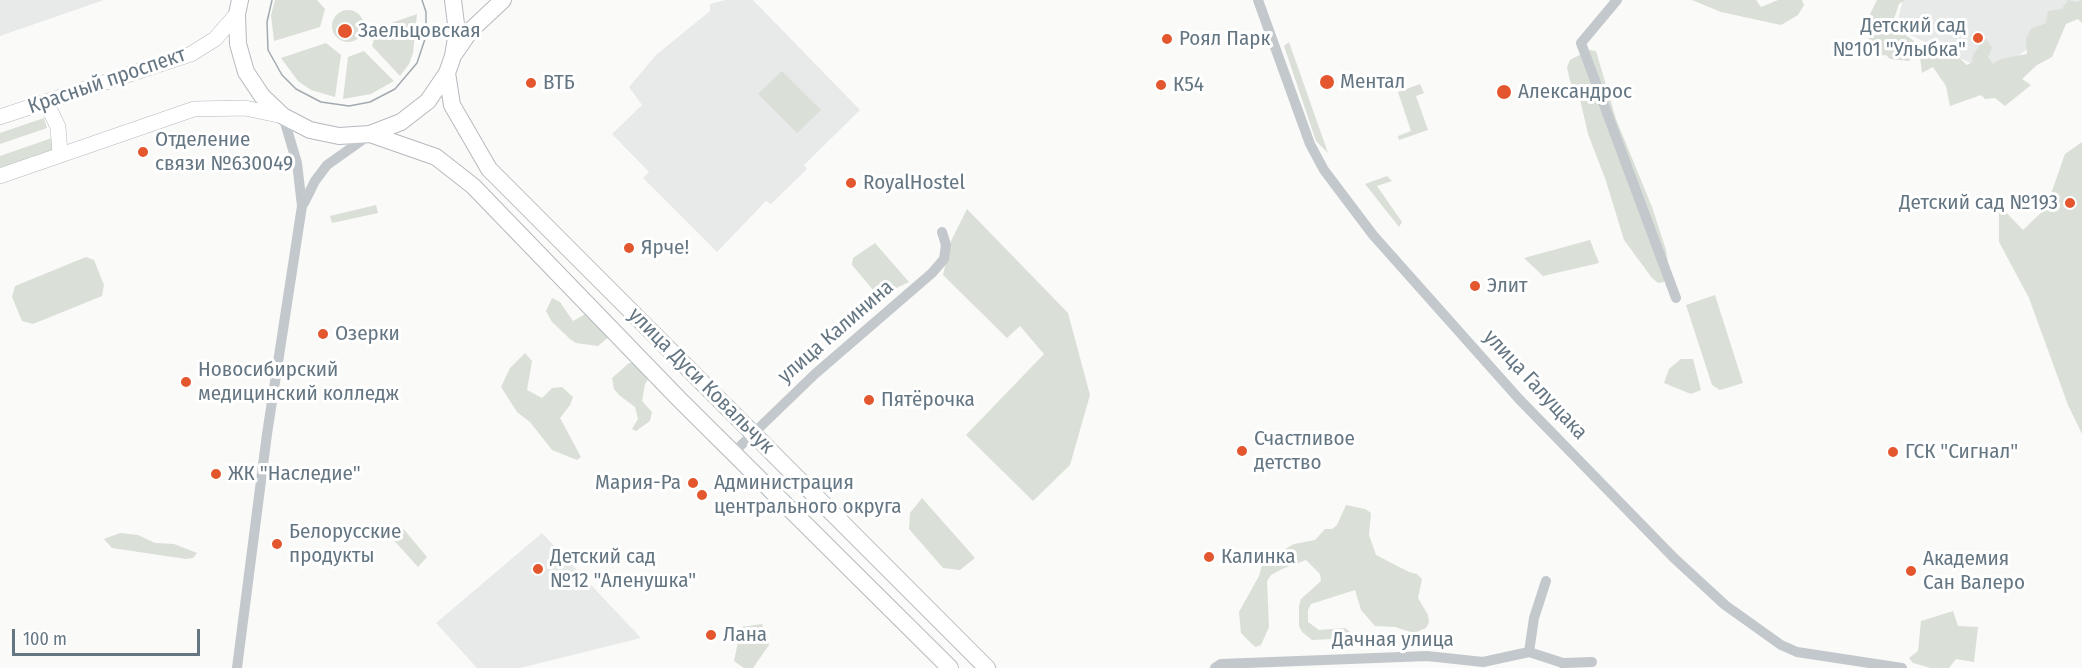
<!DOCTYPE html>
<meta charset="utf-8">
<style>
body{margin:0}
#map{position:relative;width:2082px;height:668px;overflow:hidden;background:#fafaf8;font-family:"Fira Sans Condensed",sans-serif}
canvas{display:block}
.scale{position:absolute;left:12px;top:629px;width:188px;height:27px;box-sizing:border-box;border:3px solid #657683;border-top:0;padding-left:8px;font-size:18px;line-height:21px;white-space:nowrap;color:#657683;-webkit-text-stroke:4px #fff;paint-order:stroke}
</style>
<div id="map">
<canvas width="2082" height="668"></canvas>
<div class="scale">100 m</div>
</div>
<script>
const ctx = document.querySelector('canvas').getContext('2d');
ctx.lineJoin = 'round';
function fillPath(path, color) {
  ctx.fillStyle = color;
  ctx.fill(path, 'evenodd');
}
function shape(rows) {
  const path = new Path2D();
  for (const r of rows) {
    if (r.length === 3) {
      path.moveTo(r[0] + r[2], r[1]);
      path.arc(r[0], r[1], r[2], 0, 2 * Math.PI);
      continue;
    }
    path.moveTo(r[0], r[1]);
    for (let i = 2; i < r.length; i += 2) path.lineTo(r[i], r[i + 1]);
  }
  return path;
}
function trace(path, color, width, dash) {
  ctx.strokeStyle = color;
  ctx.lineWidth = width;
  ctx.lineCap = dash ? 'butt' : 'round';
  ctx.setLineDash(dash || []);
  ctx.stroke(path);
}
function write(font, color, halo, rows, align = 'center') {
  ctx.font = font + ' "Fira Sans Condensed",sans-serif';
  ctx.lineWidth = 6;
  ctx.setLineDash([]);
  ctx.textBaseline = 'middle';
  ctx.strokeStyle = halo;
  ctx.fillStyle = color;
  for (const [text, x, y, turn = 0] of rows) {
    ctx.save();
    ctx.translate(x, y);
    ctx.rotate((+turn || 0) * Math.PI / 180);
    ctx.textAlign = isNaN(turn) ? turn : align;
    if (halo) ctx.strokeText(text, 0, 0);
    ctx.fillText(text, 0, 0);
    ctx.restore();
  }
}
const built = shape([
 [0,0,104,0,0,36],
 [725,0,753,0,860,110,804,165,807,169,771,204,766,201,717,252,643,178,649,172,612,134,642,105,629,87,656,55,710,11,710,4],
 [1903,0,2082,0,2082,8,1994,74,1910,35,1895,31],
 [542,533,641,638,520,668,477,668,436,623]
]);
const green = shape([
 [275,0,317,0,325,9,320,27,274,41,271,15],
 [1692,0,1756,0,1761,7,1778,0,1802,0,1804,5,1798,15,1781,25,1721,12],
 [1877,0,1905,0,1899,4,1892,25,1914,41,1912,57,1909,61,1890,59,1886,55,1875,56,1868,39,1872,33,1870,14],
 [2068,0,2076,2,2082,0,2082,23,2078,19,2066,24,2052,57,2037,65,2022,79,2031,85,2005,106,1995,98,1985,99,1981,95,1950,106,1946,86,1933,67,1922,73,1919,49,1922,46,1929,46,1938,54,1955,54,1967,65,1972,62,1973,55,1980,45,1970,36,1972,32,1986,39,1992,48,1988,57,1993,64,2001,59,2027,54,2026,39,2031,29,2046,23,2048,11,2062,9],
 [348,26,16],
 [417,14,413,53,409,64,400,76,372,46,377,28],
 [1289,42,1328,153,1316,141,1284,46],
 [326,43,341,55,335,97,311,90,298,81,281,58],
 [1589,50,1596,51,1616,119,1652,207,1666,250,1669,270,1664,282,1658,283,1652,278,1624,240,1606,181,1588,134,1580,99,1570,81,1567,67,1570,60],
 [364,51,394,81,371,94,343,99,348,57],
 [782,71,821,110,797,133,758,94],
 [1420,84,1424,93,1416,96,1428,130,1399,140,1398,136,1411,131,1398,92],
 [44,118,47,128,0,144,0,133],
 [52,138,55,149,0,168,0,156],
 [2082,142,2082,434,2068,405,2029,298,1999,242,1999,205,2023,230,2046,208,2065,154],
 [1387,176,1392,181,1377,186,1402,222,1399,227,1365,184],
 [376,205,378,213,332,223,330,216],
 [967,209,1068,313,1090,395,1070,465,1033,501,966,435,1044,354,1020,326,1007,338,943,275,951,241],
 [1590,240,1599,263,1543,276,1524,258],
 [875,243,909,282,884,294,874,291,852,265,853,258],
 [86,257,94,260,104,285,102,296,33,324,22,321,12,297,15,286],
 [1715,295,1743,383,1720,390,1712,385,1686,305],
 [552,298,560,302,573,321,587,313,610,336,598,346,576,343,570,339,552,322,546,311],
 [525,353,532,361,527,390,542,398,552,388,562,387,573,397,570,405,560,418,581,457,577,460,552,450,530,422,517,412,501,387,510,368],
 [1681,359,1693,359,1701,390,1691,394,1664,383,1669,369],
 [629,363,634,363,649,378,645,384,642,401,652,412,650,421,636,431,632,429,638,419,635,407,619,395,614,389,612,378],
 [922,498,975,558,960,570,943,568,909,529,910,513],
 [1346,505,1365,509,1371,513,1369,535,1376,555,1409,572,1417,574,1422,579,1418,598,1428,615,1429,622,1426,628,1414,633,1395,627,1375,626,1361,610,1355,590,1311,604,1308,610,1308,622,1319,630,1345,628,1355,636,1357,642,1351,646,1333,639,1312,640,1302,632,1299,626,1299,606,1301,599,1321,581,1320,574,1306,560,1282,569,1271,575,1267,581,1269,627,1261,645,1255,647,1241,633,1239,612,1259,576,1263,562,1294,544,1315,540,1325,529,1332,529,1337,525],
 [401,526,427,557,418,567,391,537],
 [120,533,138,535,155,543,174,544,197,553,193,558,186,559,112,548,104,539],
 [1953,611,1958,626,1978,627,1974,662,1956,659,1949,668,1931,668,1913,663,1909,658,1918,651,1921,621],
 [762,624,769,645,753,668,744,668,734,661,741,627]
]);
const minor = shape([
 [1258,0,1310,144,1324,170,1373,235,1519,399,1674,558,1725,605,1781,645,1797,652,1902,668],
 [1617,0,1581,43,1676,298],
 [304,203,315,181,327,165,368,136],
 [733,453,815,374,932,273,944,259,946,245,942,232],
 [1529,652,1534,618,1546,581],
 [1563,663,1592,662],
 [237,668,267,434,302,206,297,163,283,116],
 [1215,668,1221,664,1427,656,1483,662,1529,652,1563,663,1565,668]
]);
const secondary = shape([
 [41,103,49,108,58,127,60,154],
 [0,117,191,54,215,39,237,14],
 [0,176,194,109,245,108,283,116]
]);
const primary = shape([
 [240,0,237,14,238,44,246,72,262,96,283,116,310,130,339,136,370,134,401,122,428,101,447,73,453,56,457,32,453,0],
 [455,53,470,31,503,0],
 [447,73,452,105,489,169,987,668],
 [370,134,436,157,473,186,679,399,950,668]
]);
const tram = shape([
 [272,0,267,22,268,50,282,75,296,89,321,102,349,106,370,102,395,89,417,63,426,36,426,12,422,0]
]);
const markers = [
 [345,31,8,"#e4572e"],
 [1978,38,6,"#e4572e"],
 [1167,39,6,"#e4572e"],
 [1327,82,8,"#e4572e"],
 [531,83,6,"#e4572e"],
 [1161,85,6,"#e4572e"],
 [1504,92,8,"#e4572e"],
 [143,152,6,"#e4572e"],
 [851,183,6,"#e4572e"],
 [2070,203,6,"#e4572e"],
 [629,248,6,"#e4572e"],
 [1475,286,6,"#e4572e"],
 [323,334,6,"#e4572e"],
 [186,382,6,"#e4572e"],
 [869,400,6,"#e4572e"],
 [1242,451,6,"#e4572e"],
 [1893,452,6,"#e4572e"],
 [216,474,6,"#e4572e"],
 [693,483,6,"#e4572e"],
 [702,495,6,"#e4572e"],
 [277,544,6,"#e4572e"],
 [1209,557,6,"#e4572e"],
 [538,569,6,"#e4572e"],
 [1911,571,6,"#e4572e"],
 [711,635,6,"#e4572e"]
];
const poiNames = [
 ["Детский сад",1966,26,"right"],
 ["№101 \"Улыбка\"",1966,50,"right"],
 ["Заельцовская",358,31],
 ["Роял Парк",1179,39],
 ["Ментал",1340,82],
 ["ВТБ",543,83],
 ["К54",1173,85],
 ["Александрос",1518,92],
 ["Отделение",155,140],
 ["связи №630049",155,164],
 ["RoyalHostel",863,183],
 ["Детский сад №193",2058,203,"right"],
 ["Ярче!",641,248],
 ["Элит",1487,286],
 ["Озерки",335,334],
 ["Новосибирский",198,370],
 ["медицинский колледж",198,394],
 ["Пятёрочка",881,400],
 ["Счастливое",1254,439],
 ["детство",1254,463],
 ["ГСК \"Сигнал\"",1905,452],
 ["ЖК \"Наследие\"",228,474],
 ["Мария-Ра",681,483,"right"],
 ["Администрация",714,483],
 ["центрального округа",714,507],
 ["Белорусские",289,532],
 ["продукты",289,556],
 ["Детский сад",550,557],
 ["№12 \"Аленушка\"",550,581],
 ["Калинка",1221,557],
 ["Академия",1923,559],
 ["Сан Валеро",1923,583],
 ["Лана",723,635]
];
const streetNames = [
 ["Красный проспект",107,81,-19],
 ["улица Калинина",836,332,-41],
 ["улица Дуси Ковальчук",701,381,45],
 ["улица Галущака",1535,385,47],
 ["Дачная улица",1393,640]
];
fillPath(built, '#e8e9e9');
fillPath(green, '#dadfd7');
trace(secondary, '#b3babf', 16);
trace(primary, '#b5babe', 18);
trace(minor, '#c3c8cc', 10);
trace(secondary, '#fff', 15);
trace(primary, '#fff', 16);
trace(tram, '#a2aab0', 1.5);
for (const [x, y, r, color] of markers) {
  const dot = new Path2D();
  dot.arc(x, y, r, 0, 2 * Math.PI);
  ctx.fillStyle = color;
  ctx.fill(dot);
  trace(dot, '#fff', 2);
}
write('21px', '#657683', '#fff', poiNames, 'left');
write('21px', '#657683', '#fff', streetNames);
</script>
